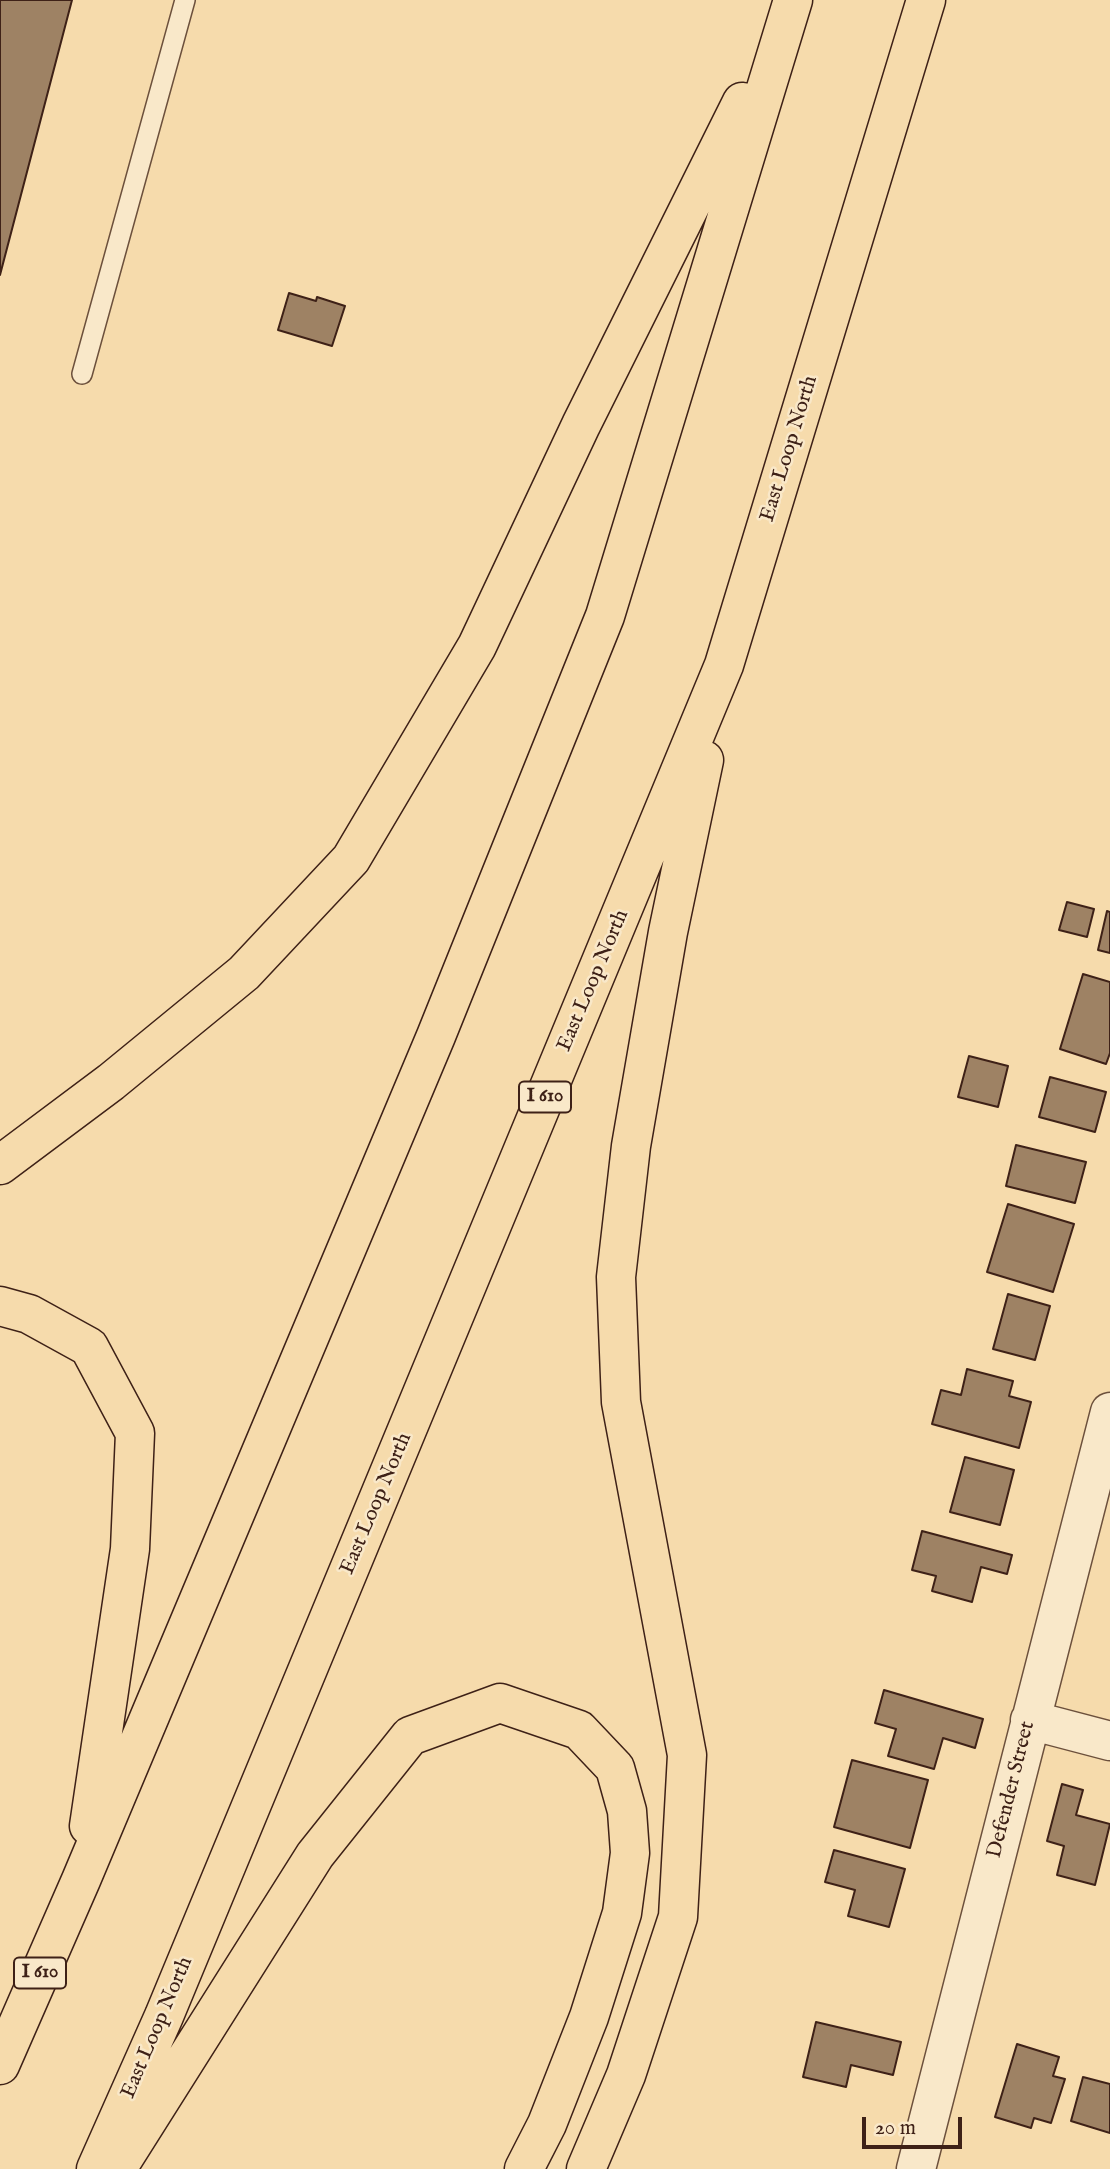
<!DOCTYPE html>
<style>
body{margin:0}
#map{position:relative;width:1110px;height:2169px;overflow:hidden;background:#f6dbac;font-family:"IM FELL English",serif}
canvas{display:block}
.scale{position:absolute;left:862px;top:2117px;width:100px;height:32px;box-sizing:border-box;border:4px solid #3e2117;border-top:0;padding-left:9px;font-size:21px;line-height:24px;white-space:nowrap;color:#3e2117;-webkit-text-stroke:5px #f9e8c9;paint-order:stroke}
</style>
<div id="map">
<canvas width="1110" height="2169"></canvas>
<div class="scale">20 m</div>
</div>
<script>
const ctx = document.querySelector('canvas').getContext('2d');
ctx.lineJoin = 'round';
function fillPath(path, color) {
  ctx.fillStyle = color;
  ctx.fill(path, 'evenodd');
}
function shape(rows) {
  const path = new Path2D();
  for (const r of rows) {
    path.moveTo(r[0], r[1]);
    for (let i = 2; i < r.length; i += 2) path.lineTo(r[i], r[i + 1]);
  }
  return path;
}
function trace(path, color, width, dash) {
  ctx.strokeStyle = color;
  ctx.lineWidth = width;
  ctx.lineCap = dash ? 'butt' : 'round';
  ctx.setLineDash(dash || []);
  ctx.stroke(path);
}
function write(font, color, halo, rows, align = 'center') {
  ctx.font = font + ' "IM FELL English",serif';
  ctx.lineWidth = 5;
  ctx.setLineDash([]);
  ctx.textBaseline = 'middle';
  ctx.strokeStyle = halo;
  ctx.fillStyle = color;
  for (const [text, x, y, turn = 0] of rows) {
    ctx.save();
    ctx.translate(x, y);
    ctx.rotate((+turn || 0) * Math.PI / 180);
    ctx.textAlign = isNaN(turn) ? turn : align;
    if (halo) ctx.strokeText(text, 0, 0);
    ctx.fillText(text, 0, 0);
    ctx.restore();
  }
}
const building = shape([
 [0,0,72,0,0,275,0,0],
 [289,293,316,301,317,297,345,306,332,346,278,330,289,293],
 [1067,902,1094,909,1087,937,1059,930,1067,902],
 [1107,911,1110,912,1110,953,1098,950,1107,911],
 [1083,974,1110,982,1110,1053,1106,1064,1060,1049,1083,974],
 [969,1056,1008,1066,998,1107,958,1097,969,1056],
 [1050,1077,1106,1092,1095,1132,1039,1117,1050,1077],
 [1016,1145,1086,1162,1075,1203,1006,1186,1016,1145],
 [1008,1204,1074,1224,1053,1292,987,1272,1008,1204],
 [1008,1294,1050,1306,1035,1360,993,1349,1008,1294],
 [967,1369,1013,1381,1009,1396,1031,1402,1019,1448,932,1424,941,1390,961,1395,967,1369],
 [965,1457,1014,1470,1000,1525,950,1512,965,1457],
 [922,1531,1012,1555,1007,1574,981,1567,972,1602,932,1591,936,1576,912,1570,922,1531],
 [884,1690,983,1719,975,1748,943,1738,934,1769,888,1756,896,1729,875,1723,884,1690],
 [852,1760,928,1780,910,1848,834,1827,852,1760],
 [1062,1784,1083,1790,1076,1815,1110,1824,1095,1885,1057,1875,1064,1846,1047,1841,1062,1784],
 [834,1850,905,1869,889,1927,848,1916,855,1890,825,1882,834,1850],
 [816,2022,901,2042,893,2075,851,2065,846,2087,803,2077,816,2022],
 [1017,2044,1059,2057,1053,2076,1065,2079,1051,2123,1034,2118,1031,2128,995,2117,1017,2044],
 [1083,2077,1110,2084,1110,2133,1071,2121,1083,2077]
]);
const lane = shape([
 [82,374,185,0]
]);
const street = shape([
 [1030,1720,1110,1741],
 [916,2169,1110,1412]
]);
const highway = shape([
 [0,1165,111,1082,244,973,351,859,477,646,581,425,742,102],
 [0,1306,29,1314,89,1347,135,1433,130,1549,89,1826],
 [0,2065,81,1880,436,1036,605,616,793,0],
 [118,2167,315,1855,410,1736,500,1703,579,1730,615,1768,627,1811,630,1853,622,1913,589,2017,547,2124,524,2169],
 [96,2169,164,2016,724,665,926,0],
 [586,2169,626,2075,678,1917,687,1755,621,1402,616,1277,631,1146,668,932,704,760]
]);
const shields = [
 [545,1097,52],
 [40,1973,52]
];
const shieldNames = [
 ["I 610",545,1097],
 ["I 610",40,1973]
];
const streetNames = [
 ["East Loop North",790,449,-73],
 ["East Loop North",594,981,-67],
 ["East Loop North",377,1504,-67],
 ["Defender Street",1012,1790,-76],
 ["East Loop North",158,2028,-67]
];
fillPath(building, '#9e8264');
trace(building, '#3e2117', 2);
trace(lane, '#6c503c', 22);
trace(street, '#6c503c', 41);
trace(highway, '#3e2117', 41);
trace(lane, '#f9e8c9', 19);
trace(street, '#f9e8c9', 38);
trace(highway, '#f6dbac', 38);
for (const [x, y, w] of shields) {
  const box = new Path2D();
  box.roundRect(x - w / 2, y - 15.5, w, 31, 5);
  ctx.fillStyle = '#f9e8c9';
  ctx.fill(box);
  trace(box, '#3e2117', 2);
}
write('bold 19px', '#3e2117', null, shieldNames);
write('21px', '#3e2117', '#f9e8c9', streetNames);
</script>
